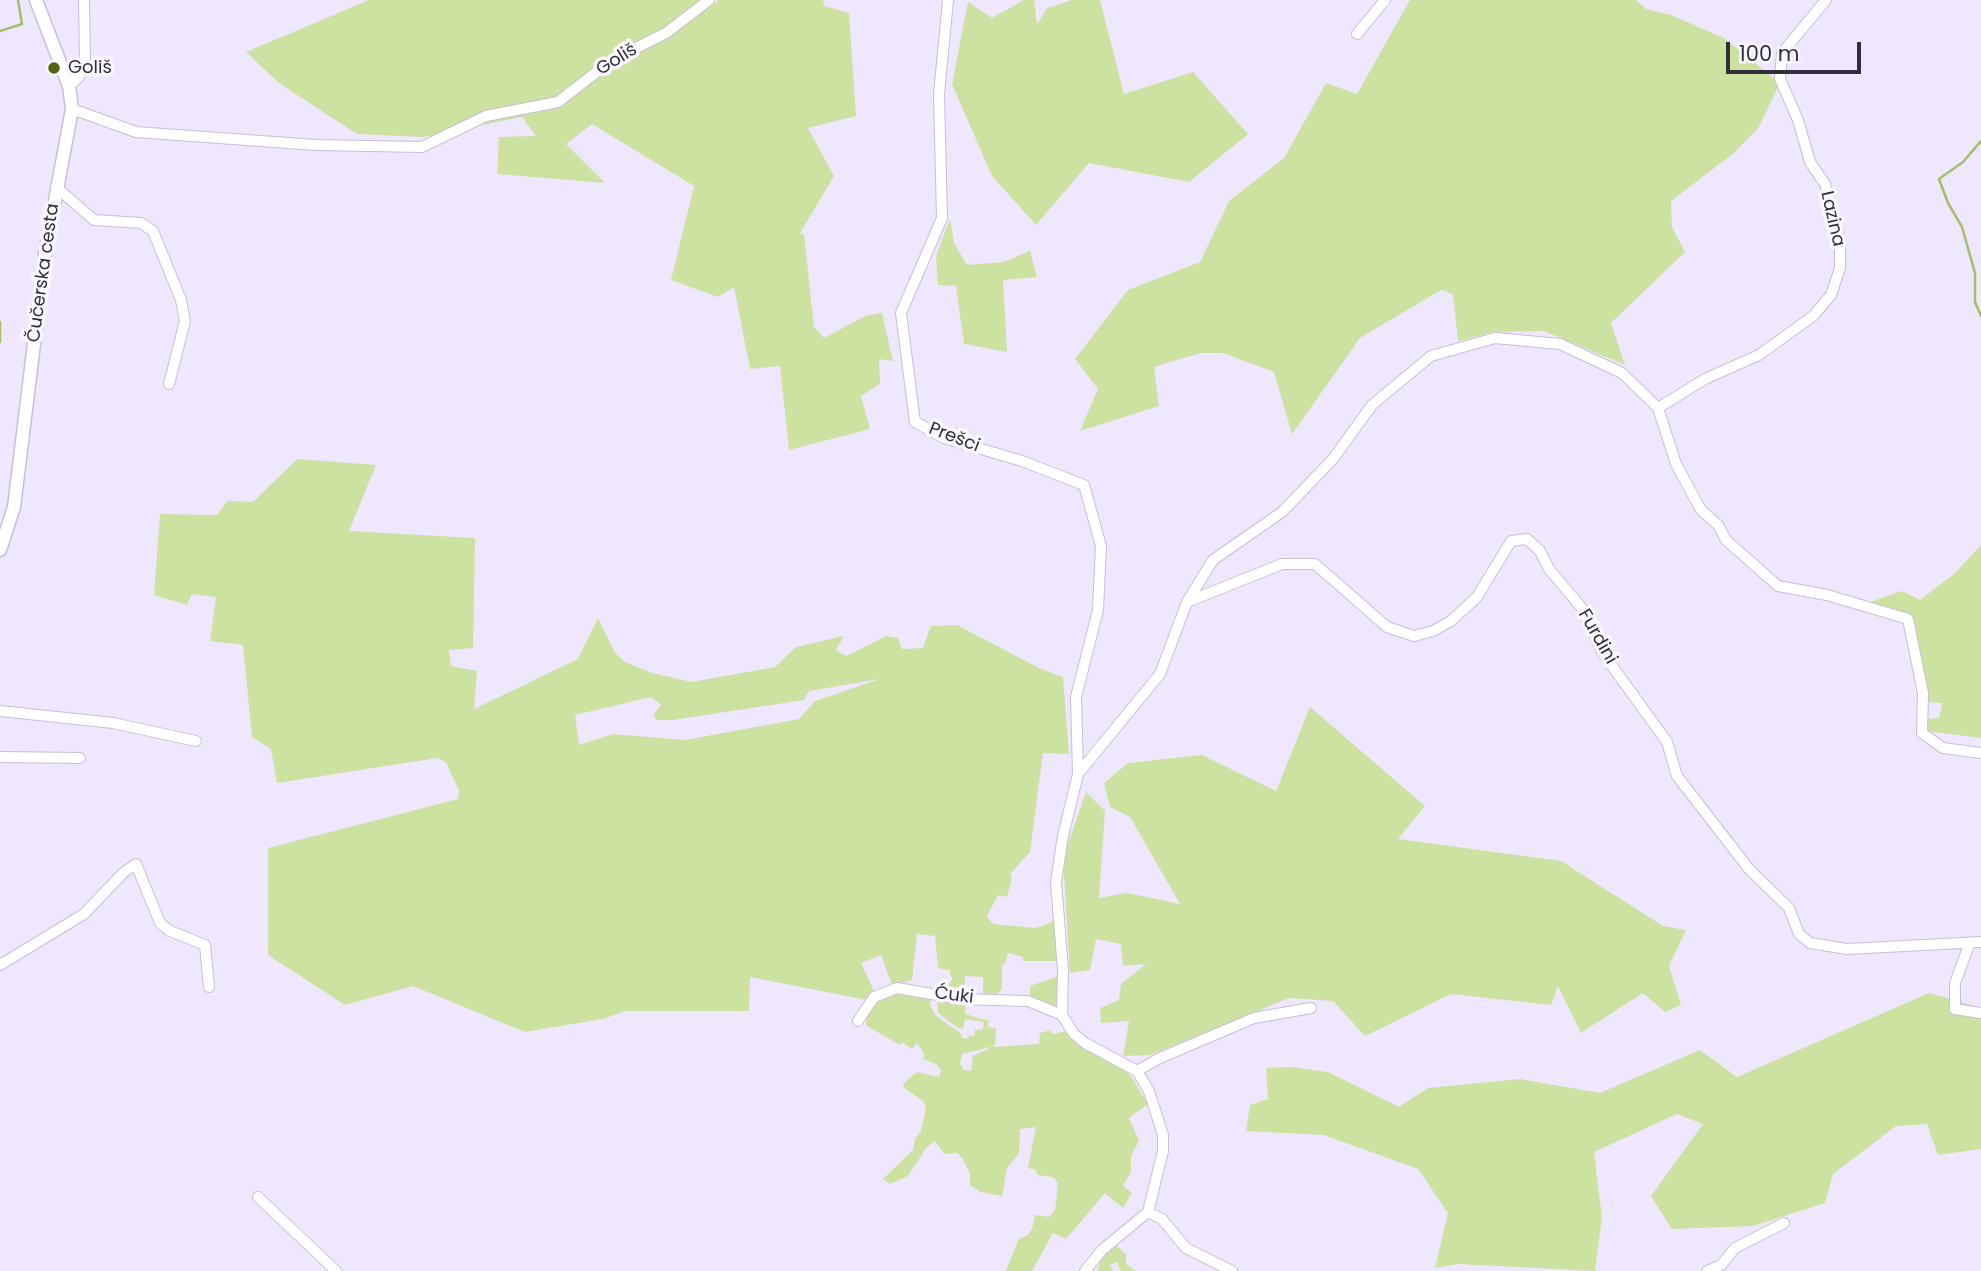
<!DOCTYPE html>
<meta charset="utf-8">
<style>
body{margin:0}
#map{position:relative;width:1981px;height:1271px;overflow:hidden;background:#efe7fd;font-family:Poppins,sans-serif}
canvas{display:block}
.scale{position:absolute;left:1726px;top:42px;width:135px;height:32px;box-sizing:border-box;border:4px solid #322e39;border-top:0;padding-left:9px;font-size:21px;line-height:24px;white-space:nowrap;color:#322e39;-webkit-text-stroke:5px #f9f7fd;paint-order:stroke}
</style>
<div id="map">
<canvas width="1981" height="1271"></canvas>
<div class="scale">100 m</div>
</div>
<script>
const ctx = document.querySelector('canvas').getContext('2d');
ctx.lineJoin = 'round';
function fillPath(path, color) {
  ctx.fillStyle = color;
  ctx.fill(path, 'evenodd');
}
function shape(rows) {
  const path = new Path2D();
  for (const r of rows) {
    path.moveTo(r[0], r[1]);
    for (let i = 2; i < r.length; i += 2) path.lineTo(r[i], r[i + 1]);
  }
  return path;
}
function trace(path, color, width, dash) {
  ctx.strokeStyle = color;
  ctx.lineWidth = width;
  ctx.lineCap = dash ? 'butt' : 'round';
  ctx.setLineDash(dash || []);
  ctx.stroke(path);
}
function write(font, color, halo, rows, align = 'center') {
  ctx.font = font + ' Poppins,sans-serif';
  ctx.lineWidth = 7;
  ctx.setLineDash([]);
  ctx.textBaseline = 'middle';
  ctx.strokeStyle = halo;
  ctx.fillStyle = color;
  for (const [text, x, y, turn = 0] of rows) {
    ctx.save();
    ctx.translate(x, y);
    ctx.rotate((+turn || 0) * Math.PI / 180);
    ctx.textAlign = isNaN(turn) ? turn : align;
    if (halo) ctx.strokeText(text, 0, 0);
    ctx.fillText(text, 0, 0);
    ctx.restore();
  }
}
const green = shape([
 [369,0,713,0,715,3,719,0,823,0,824,6,849,13,856,116,808,128,834,176,800,233,804,235,814,327,824,338,865,316,882,313,893,361,879,359,880,384,861,396,870,429,789,450,780,366,750,369,734,287,718,297,671,280,694,186,592,124,566,144,605,183,497,174,499,137,536,136,522,117,423,137,357,134,279,83,246,52],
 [1024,0,1034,0,1037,25,1047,8,1072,0,1100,0,1124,94,1193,72,1248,134,1189,182,1089,163,1036,225,992,176,952,84,968,2,992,18],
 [1410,0,1636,0,1646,9,1671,15,1724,38,1780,83,1759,127,1734,153,1671,201,1672,227,1685,252,1611,323,1625,365,1544,331,1494,332,1458,341,1453,294,1441,290,1360,338,1292,434,1274,372,1223,353,1200,353,1154,367,1159,406,1080,431,1098,389,1075,359,1128,290,1200,262,1229,201,1284,158,1326,83,1357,94],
 [950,219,954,243,967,265,1004,262,1030,251,1037,277,1003,280,1007,352,964,344,956,286,938,285,936,256],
 [297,459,376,465,349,531,475,538,473,648,449,650,451,666,477,671,474,709,578,659,598,618,615,653,625,662,652,673,692,682,775,667,796,647,844,636,836,650,846,656,886,636,898,638,902,649,923,648,931,626,957,625,1039,668,1063,677,1069,754,1043,753,1030,852,1010,874,1012,878,1007,897,998,895,987,916,993,924,1036,928,1054,921,1058,961,1023,961,1023,957,1008,953,1005,964,1002,965,1002,989,994,997,983,998,983,977,965,976,964,992,976,994,976,997,939,991,937,985,948,987,953,977,950,976,950,970,938,968,935,936,917,934,912,980,892,985,881,955,861,963,874,991,867,1000,750,977,749,1011,625,1011,603,1019,525,1032,413,986,345,1005,268,955,268,848,458,799,459,791,446,762,437,758,277,783,271,749,252,737,243,645,210,641,216,597,192,594,187,605,154,595,160,514,217,515,227,501,253,502],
 [880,679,815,701,799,719,685,740,613,734,579,745,575,715,651,697,661,705,653,715,657,720,673,720,804,700,809,691],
 [1981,545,1981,738,1926,731,1926,719,1939,718,1942,703,1927,702,1909,616,1867,603,1902,591,1920,600,1954,574],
 [1310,707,1425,806,1398,839,1561,861,1663,926,1686,930,1669,966,1681,1005,1665,1012,1643,993,1581,1033,1558,986,1551,1005,1451,994,1365,1036,1333,1001,1289,998,1150,1055,1123,1056,1129,1021,1101,1023,1100,1008,1119,1000,1121,984,1146,964,1123,966,1121,944,1096,939,1090,970,1070,973,1063,858,1086,792,1105,811,1099,898,1127,893,1180,904,1130,817,1110,807,1104,783,1128,763,1202,755,1276,791],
 [1059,976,1060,1009,1030,1000,1030,986],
 [887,992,931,997,930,1004,935,1015,960,1033,962,1038,967,1039,970,1035,974,1037,975,1030,983,1029,984,1022,965,1019,963,1029,958,1028,938,1013,937,1001,966,1001,965,1014,989,1021,988,1027,996,1028,995,1046,962,1054,960,1064,964,1070,971,1071,973,1056,992,1047,1039,1044,1040,1033,1051,1030,1052,1034,1068,1031,1131,1076,1148,1104,1129,1118,1139,1141,1131,1156,1131,1172,1123,1186,1132,1193,1123,1208,1105,1193,1066,1239,1053,1233,1032,1271,1006,1271,1019,1238,1027,1236,1032,1229,1035,1215,1049,1217,1055,1210,1058,1183,1053,1177,1037,1175,1036,1170,1028,1168,1036,1127,1020,1129,1019,1153,1007,1168,1002,1196,980,1192,970,1185,970,1173,962,1158,957,1153,944,1154,935,1141,926,1148,908,1176,890,1184,883,1179,913,1150,915,1139,921,1131,926,1108,923,1101,903,1087,904,1083,917,1072,939,1077,941,1070,936,1064,923,1059,924,1053,917,1043,912,1049,902,1042,900,1045,867,1026,864,1013],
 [1929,993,1981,1008,1981,1149,1938,1155,1927,1124,1896,1126,1833,1174,1825,1203,1753,1226,1672,1229,1651,1196,1703,1124,1677,1114,1594,1152,1602,1217,1595,1271,1459,1264,1435,1268,1448,1213,1418,1169,1324,1135,1246,1131,1250,1105,1268,1099,1266,1068,1290,1067,1328,1072,1399,1107,1428,1088,1520,1079,1600,1093,1700,1050,1737,1077],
 [1113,1243,1126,1254,1126,1264,1136,1271,1121,1271,1117,1262,1110,1265,1113,1271,1098,1271,1100,1257]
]);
const stream = shape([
 [0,31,22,24,18,0],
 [1981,141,1963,162,1939,179,1948,203,1962,227,1975,273,1975,302,1981,316],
 [0,322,0,342]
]);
const minor = shape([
 [948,0,939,94,942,218,901,313,915,422,944,438,1022,461,1084,485,1101,546,1098,610,1076,697,1078,774,1063,836,1056,882,1063,970,1062,1015,1074,1034,1085,1043,1137,1071,1149,1091,1163,1135,1163,1151,1148,1212,1102,1250,1085,1271],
 [1357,34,1385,0],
 [69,86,79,77,85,61,84,0],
 [72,109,136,132,316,145,422,147,486,116,558,102,612,60,666,33,709,0],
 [56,187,94,220,141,223,153,231,181,300,185,321,169,384],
 [1658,408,1705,379,1759,355,1813,316,1831,295,1840,268,1840,240,1825,184,1810,162,1798,120,1780,79,1782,53,1826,0],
 [1187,602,1282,564,1315,564,1387,627,1414,636,1433,631,1451,621,1477,597,1511,541,1527,539,1540,551,1549,569,1581,607,1602,652,1667,742,1677,776,1749,869,1789,908,1799,934,1810,943,1847,949,1981,942],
 [0,711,113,723,196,741],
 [0,757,80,758],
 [1078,774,1160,674,1187,602,1213,560,1282,512,1333,459,1372,405,1431,356,1495,338,1560,344,1622,373,1658,408,1676,464,1701,510,1718,525,1726,540,1778,586,1827,595,1908,619,1923,693,1922,733,1943,748,1981,753],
 [1969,945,1955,983,1955,1009,1981,1013],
 [0,965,84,914,123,873,136,864,160,923,170,931,205,945,209,987],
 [858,1021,874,997,897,988,960,999,1028,1001,1062,1015],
 [1137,1071,1160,1058,1254,1018,1311,1008],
 [258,1197,336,1271],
 [1148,1212,1162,1219,1186,1248,1232,1271],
 [1707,1271,1721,1265,1735,1248,1784,1223]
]);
const tertiary = shape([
 [0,550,14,507,45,254,72,109,69,86,36,0]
]);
const markers = [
 [54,68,7,"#516511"]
];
const streetNames = [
 ["Goliš",617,60,-32],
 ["Lazina",1832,219,77],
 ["Čučerska cesta",44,273,-82],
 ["Prešci",954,438,21],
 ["Furdini",1597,637,60],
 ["Ćuki",954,996,7]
];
const poiNames = [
 ["Goliš",68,68]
];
fillPath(green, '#cde2a1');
trace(stream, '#a4be69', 2.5);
trace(minor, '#c8bed9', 12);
trace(tertiary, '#c8bed9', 15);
trace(minor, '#fff', 10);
trace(tertiary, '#fff', 12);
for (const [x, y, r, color] of markers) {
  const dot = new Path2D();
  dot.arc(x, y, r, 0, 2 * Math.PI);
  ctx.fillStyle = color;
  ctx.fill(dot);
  trace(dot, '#f9f7fd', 2.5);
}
write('18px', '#322e39', '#f9f7fd', streetNames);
write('18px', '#322e39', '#f9f7fd', poiNames, 'left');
</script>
